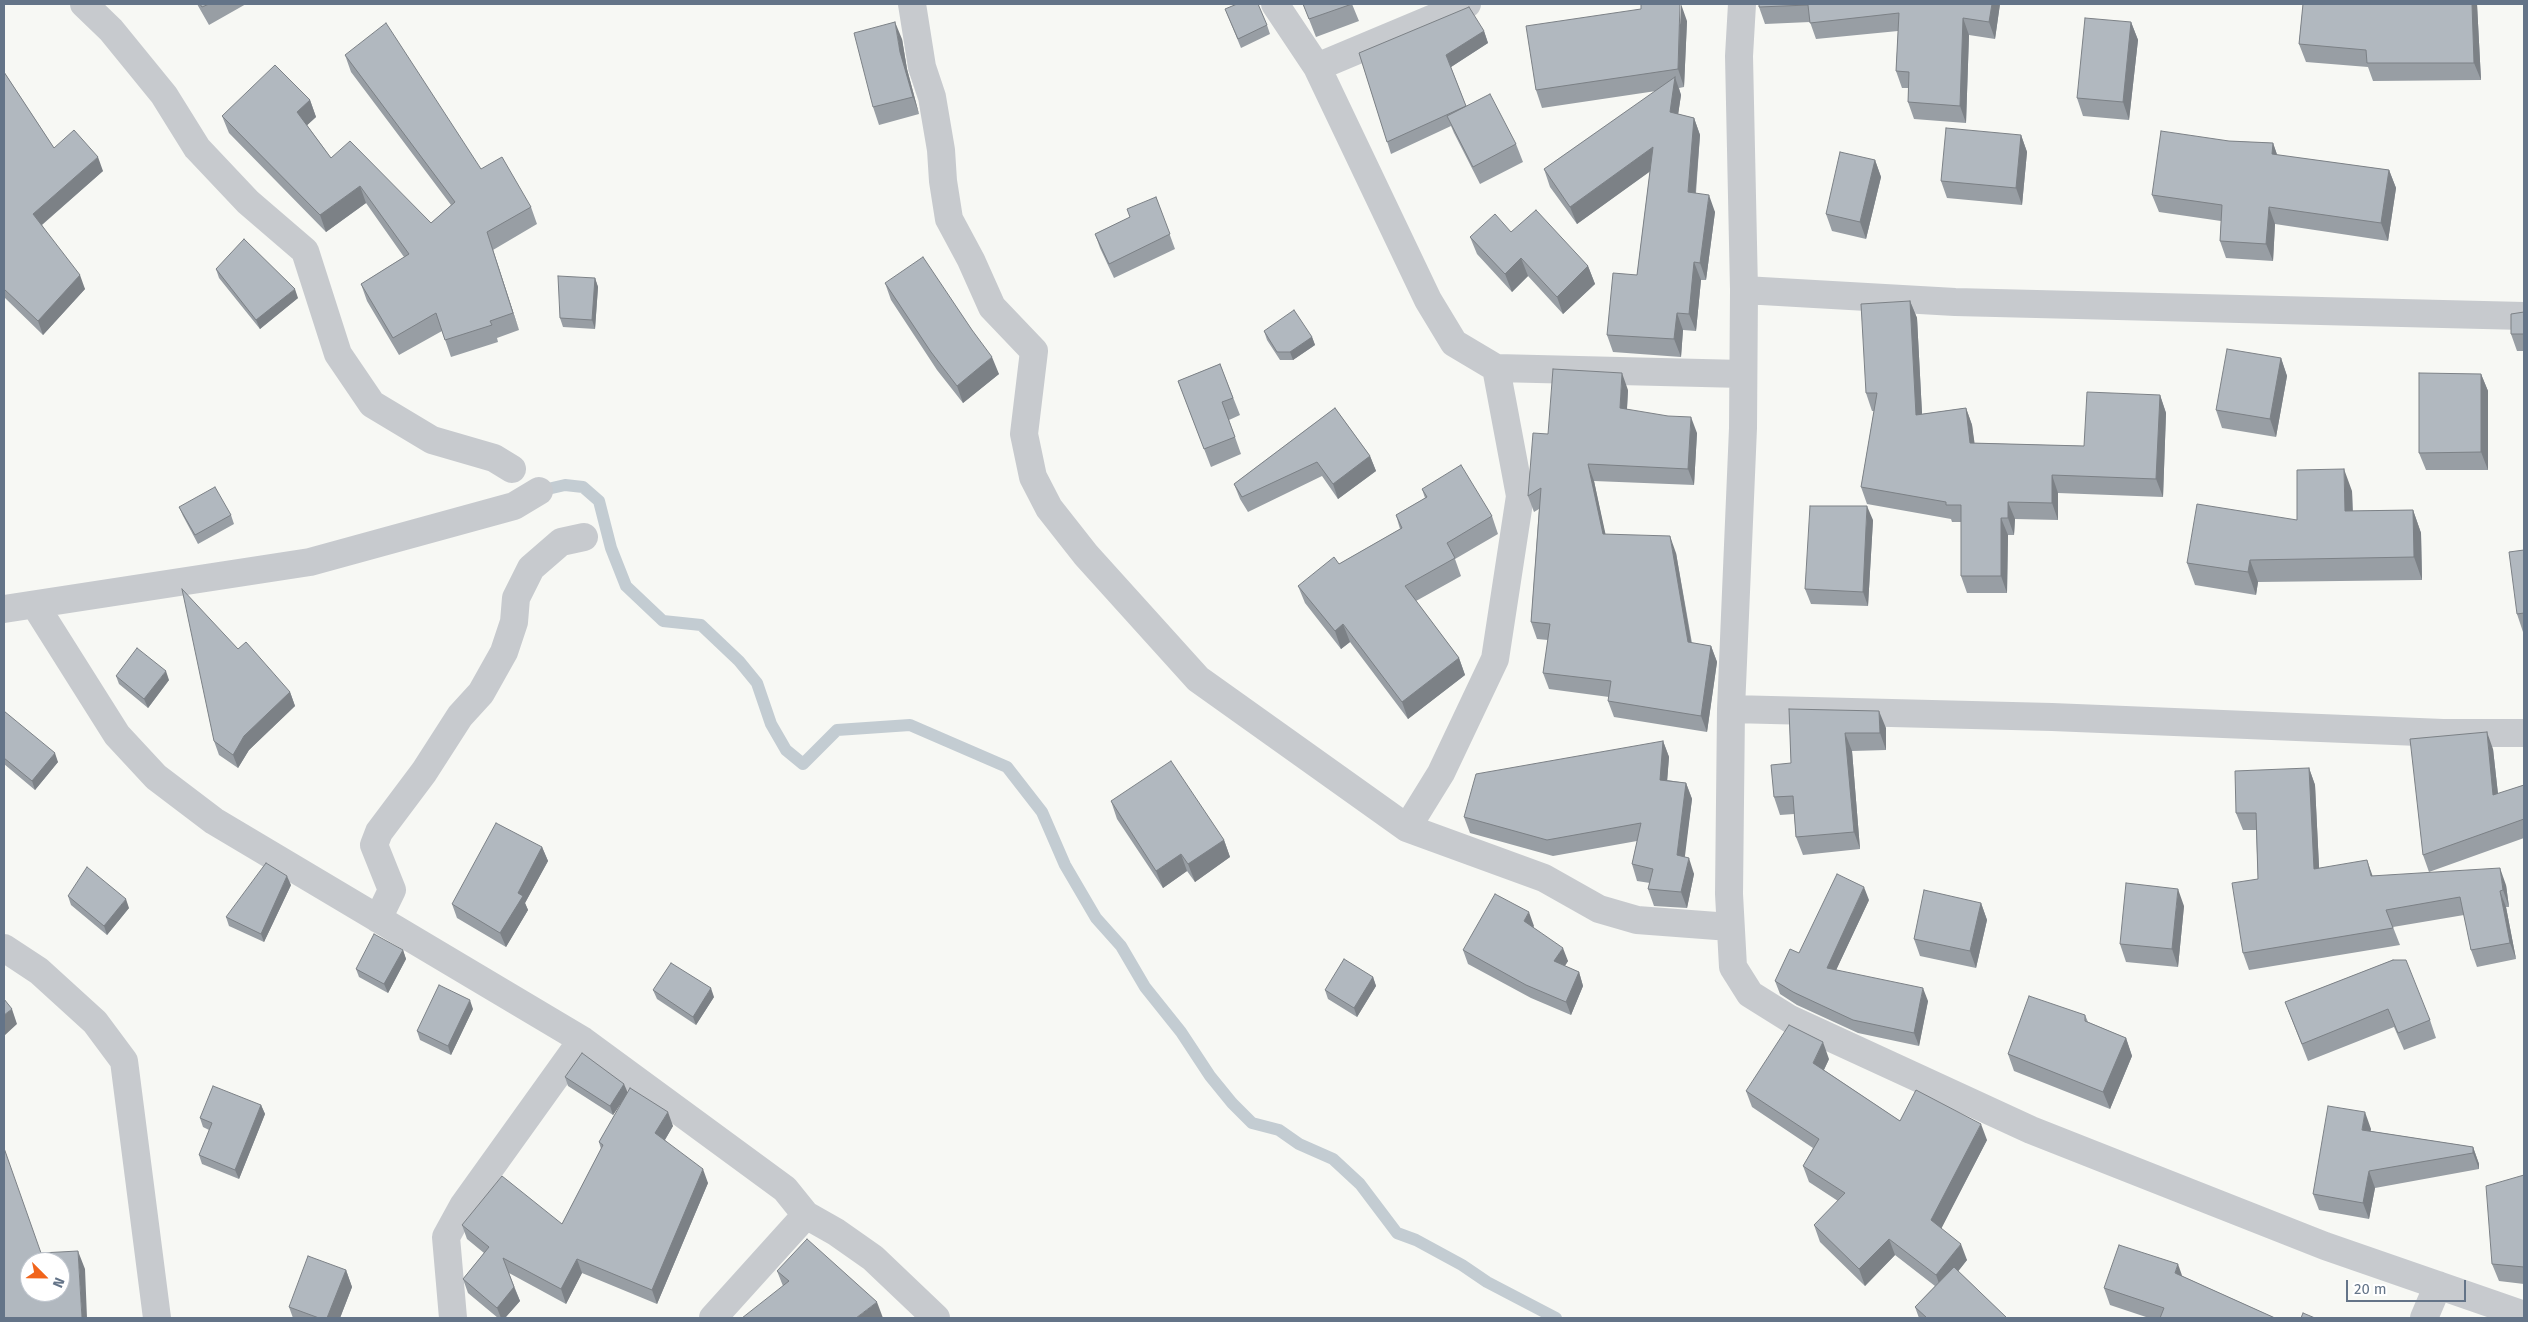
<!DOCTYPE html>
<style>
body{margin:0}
#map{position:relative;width:2528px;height:1322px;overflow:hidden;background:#f7f8f4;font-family:"Fira Sans",sans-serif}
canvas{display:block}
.frame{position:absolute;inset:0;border:5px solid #647488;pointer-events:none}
.north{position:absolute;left:20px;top:1252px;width:50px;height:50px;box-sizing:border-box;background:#fff;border:1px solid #c1c7cf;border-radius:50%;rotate:113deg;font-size:14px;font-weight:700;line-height:20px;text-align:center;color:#647488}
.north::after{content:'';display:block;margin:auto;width:18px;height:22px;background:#f1641b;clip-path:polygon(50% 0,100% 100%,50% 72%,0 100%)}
.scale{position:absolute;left:2346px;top:1280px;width:120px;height:22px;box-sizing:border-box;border:2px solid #647488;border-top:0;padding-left:6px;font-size:15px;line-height:18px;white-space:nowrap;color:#647488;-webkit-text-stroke:4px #fff;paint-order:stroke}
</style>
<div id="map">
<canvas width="2528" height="1322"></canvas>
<div class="frame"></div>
<div class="north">N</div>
<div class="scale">20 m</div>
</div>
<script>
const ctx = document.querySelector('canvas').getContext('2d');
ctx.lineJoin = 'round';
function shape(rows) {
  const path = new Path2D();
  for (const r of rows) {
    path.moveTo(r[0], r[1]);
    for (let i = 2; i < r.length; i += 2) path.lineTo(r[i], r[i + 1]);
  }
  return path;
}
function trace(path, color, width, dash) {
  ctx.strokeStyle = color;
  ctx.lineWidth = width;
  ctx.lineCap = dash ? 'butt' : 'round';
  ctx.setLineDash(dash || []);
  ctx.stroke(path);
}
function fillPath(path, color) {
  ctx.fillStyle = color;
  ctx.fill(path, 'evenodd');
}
const stream = shape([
 [539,491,565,485,583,487,599,501,611,548,626,586,663,621,701,625,739,661,757,683,771,724,786,750,803,764,837,730,910,725,1007,767,1042,812,1065,865,1096,918,1121,946,1145,987,1181,1032,1210,1076,1232,1103,1252,1123,1279,1130,1299,1144,1333,1159,1360,1184,1397,1233,1416,1240,1462,1265,1487,1282,1556,1318]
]);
const minor = shape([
 [84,4,111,30,164,95,197,148,248,202,305,251,338,354,372,404,432,440,494,458,512,469],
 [912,4,922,67,932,97,941,150,943,181,949,219,971,260,992,307,1034,351,1024,434,1033,477,1049,508,1086,555,1198,679,1407,828,1544,878,1599,909,1637,920,1730,927],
 [1275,4,1317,67,1428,300,1454,343,1496,368,1743,374],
 [1742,4,1739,56,1744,290,1743,428,1731,709,1729,894,1733,967,1750,994,1790,1019,2031,1130,2325,1246,2524,1315],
 [1317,67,1467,4],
 [1744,290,1955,302,2524,316],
 [35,605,117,735,156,777,214,821,582,1040,785,1189,806,1215,836,1232,873,1258,936,1318],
 [4,609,310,562,514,506,539,491],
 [1731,709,2052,717,2443,733,2524,733],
 [1407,828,1441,773,1495,659,1520,496,1496,368],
 [378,919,392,890,374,845,379,832,424,772,460,716,481,693,504,652,514,622,516,598,531,568,561,542,584,537],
 [4,948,39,971,95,1022,124,1061,157,1318],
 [453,1318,446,1237,463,1206,582,1040],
 [713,1318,806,1215],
 [2424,1318,2438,1285]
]);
const wall = shape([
 [197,4,246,4,209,25],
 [1303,4,1352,4,1359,21,1316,37],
 [1759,4,2000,4,1995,39,1969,35,1966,123,1914,119,1908,102,1908,88,1902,88,1896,71,1898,31,1816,39,1810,22,1765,24,1759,7],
 [2303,4,2477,4,2481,80,2373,81,2368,67,2306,62,2299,44],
 [1225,9,1267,25,1270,34,1241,48],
 [1687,21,1684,87,1679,88,1681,95,1678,114,1694,118,1700,135,1696,193,1715,212,1706,280,1701,280,1696,331,1683,330,1681,357,1613,352,1607,335,1637,275,1650,171,1577,224,1550,187,1544,169,1656,91,1542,108,1536,90],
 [2131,22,2138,40,2129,120,2083,116,2077,98],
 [1484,31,1488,43,1451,67,1466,106,1516,144,1523,162,1480,184,1454,133,1451,126,1391,154,1359,53],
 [902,39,907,69,919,114,879,125,873,107],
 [345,55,481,169,531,207,537,224,493,250,519,330,497,338,498,342,451,357,442,331,399,355,367,301,361,284,404,257,366,203,326,232,229,133,222,116,310,100,316,117,307,125,331,158,431,223,451,205,351,72],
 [4,72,54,148,103,171,42,225,85,289,43,335,4,297],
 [2021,135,2027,152,2022,205,1947,198,1941,181],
 [2229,141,2273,143,2277,155,2389,170,2396,188,2388,241,2275,224,2273,261,2226,258,2220,241,2221,221,2159,212,2152,195],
 [1875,160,1881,177,1866,239,1832,231,1826,214],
 [1156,197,1175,249,1114,278,1100,248,1095,234,1130,217],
 [1511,232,1588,266,1595,284,1563,314,1528,276,1512,292,1477,254,1470,237],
 [216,269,298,298,260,329,219,278],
 [595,278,598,287,595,329,563,327,560,318],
 [885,283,999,374,963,403,937,370,891,300],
 [1910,301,1917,318,1922,414,1966,408,1972,425,1974,443,2084,446,2160,395,2166,413,2163,497,2058,493,2058,520,2015,519,2014,535,2008,535,2007,593,1967,593,1961,576,1961,522,1952,522,1951,519,1867,504,1861,487,1874,411,1872,411,1866,393],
 [2524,312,2524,351,2517,351,2511,334],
 [1264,331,1312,337,1315,345,1293,360,1280,360,1267,340],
 [2281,358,2287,376,2276,437,2222,428,2216,410],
 [1220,364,1240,415,1229,420,1241,454,1211,467,1178,381],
 [2481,374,2488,391,2488,470,2426,470,2419,453],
 [1628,390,1627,409,1697,433,1694,485,1594,481,1605,534,1676,553,1692,643,1711,646,1717,662,1707,732,1614,717,1608,701,1609,697,1549,689,1543,673,1548,640,1537,639,1531,622,1539,509,1534,512,1528,496],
 [1335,408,1370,456,1376,471,1338,499,1322,476,1248,512,1240,499,1234,484],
 [1422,489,1492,516,1498,534,1455,559,1461,576,1416,601,1459,658,1465,675,1408,719,1350,642,1341,649,1305,603,1298,586,1339,564,1400,529,1396,515,1425,498],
 [2352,491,2353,511,2413,510,2421,533,2422,580,2258,582,2256,595,2195,585,2187,563,2297,520],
 [179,507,231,515,234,524,198,544,183,516],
 [1873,520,1868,606,1811,604,1805,589],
 [2524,550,2524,631,2523,632,2517,614],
 [238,649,290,692,295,706,249,750,238,768,219,755,214,741],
 [116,676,169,680,148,708,119,684],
 [1789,709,1886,728,1886,750,1852,751,1860,849,1803,855,1796,837,1794,814,1780,815,1774,797,1791,763],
 [4,711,58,762,35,790,4,764],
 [1663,741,1669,757,1667,780,1686,783,1692,799,1684,857,1694,874,1687,908,1654,906,1648,889,1650,883,1637,881,1632,864,1637,841,1553,856,1470,833,1464,817],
 [2493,749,2498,794,2524,785,2524,838,2429,872,2423,855],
 [2309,768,2315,785,2319,868,2373,876,2506,885,2509,907,2506,907,2516,959,2477,967,2471,950,2464,915,2393,927,2400,945,2249,970,2243,953,2258,879,2256,830,2243,830,2236,813],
 [1111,801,1224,840,1230,857,1195,882,1187,871,1163,888,1117,819],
 [542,847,548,861,525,903,528,910,506,947,457,918,452,904],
 [291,885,264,942,229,926,226,917],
 [68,896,129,908,107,935,71,905],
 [1869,900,1836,970,1928,1001,1919,1046,1858,1033,1797,1005,1780,994,1775,981,1799,953],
 [1981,903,1987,920,1976,968,1920,956,1914,939],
 [2184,906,2178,967,2126,962,2120,944],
 [1534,926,1533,927,1568,961,1565,966,1579,972,1583,986,1571,1015,1531,998,1468,964,1463,950],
 [403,950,406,959,388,993,359,977,356,969],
 [2393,960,2430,1020,2436,1038,2404,1050,2394,1027,2308,1061,2285,1002],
 [1373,977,1376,986,1357,1017,1328,999,1325,990],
 [653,990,714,997,696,1025,657,999],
 [473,1009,451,1055,420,1040,417,1031],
 [2085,1015,2088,1022,2126,1038,2132,1056,2110,1109,2014,1071,2008,1054],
 [1829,1059,1824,1070,1900,1121,1987,1140,1941,1228,1967,1260,1958,1271,2007,1318,1919,1318,1915,1307,1935,1286,1895,1255,1865,1286,1820,1242,1814,1225,1838,1201,1809,1182,1803,1166,1813,1148,1752,1107,1746,1091],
 [565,1077,628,1093,673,1126,665,1140,708,1183,657,1304,582,1273,566,1304,509,1273,520,1301,505,1318,498,1318,468,1293,463,1279,484,1253,467,1239,462,1225,562,1224,601,1149,599,1142,626,1096,613,1115,568,1086],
 [261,1105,265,1114,239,1179,202,1164,199,1155,209,1130,203,1127,200,1118],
 [2371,1129,2370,1131,2473,1147,2479,1164,2479,1169,2375,1188,2369,1219,2319,1210,2313,1194],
 [2524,1175,2524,1284,2499,1281,2492,1264],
 [346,1270,352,1287,340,1318,293,1318,289,1307],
 [777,1271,883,1318,783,1286],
 [2182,1276,2275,1318,2149,1318,2110,1305,2104,1288]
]);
const shadedWall = shape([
 [1681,4,1687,21,1684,87,1678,69],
 [1992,4,2000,4,1995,39,1989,22],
 [2472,4,2477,4,2481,80,2474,63],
 [1963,18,1969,35,1966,123,1960,106],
 [895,22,902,39,907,69,919,114,913,97,900,52],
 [2131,22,2138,40,2129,120,2123,102],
 [1484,31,1488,43,1451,67,1446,55],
 [1675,77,1681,95,1676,129,1670,112],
 [310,100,316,117,303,129,297,112],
 [1694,118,1700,135,1694,210,1688,192],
 [2021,135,2027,152,2022,205,2016,188],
 [2273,143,2279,160,2272,154],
 [1653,147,1659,165,1577,224,1570,207],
 [98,157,103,171,38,228,33,214],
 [1875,160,1881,177,1866,239,1860,222],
 [2389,170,2396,188,2388,241,2381,223],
 [360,186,366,203,326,232,320,215],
 [1709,195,1715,212,1706,280,1700,263],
 [2269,207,2275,224,2273,261,2266,244],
 [487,232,493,250,519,330,513,313],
 [1521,258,1528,276,1512,292,1505,274],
 [1694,262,1701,280,1696,331,1689,314],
 [1588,266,1595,284,1563,314,1557,297],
 [80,275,85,289,43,335,38,321],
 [595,278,598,287,595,329,592,320],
 [295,289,298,298,260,329,256,320],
 [1910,301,1917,318,1923,432,1916,415],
 [1677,313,1683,330,1681,357,1674,339],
 [1312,337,1315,345,1293,360,1290,352],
 [992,357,999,374,963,403,957,386],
 [2281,358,2287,376,2276,437,2270,419],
 [1622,373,1628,390,1626,425,1620,408],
 [2481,374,2488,391,2488,470,2481,452],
 [2160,395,2166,413,2163,497,2156,479],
 [1966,408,1972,425,1977,460,1970,443],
 [1691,417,1697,433,1694,485,1688,469],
 [1370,456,1376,471,1338,499,1333,484],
 [1588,464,1594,481,1609,550,1603,534],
 [2344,469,2352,491,2353,534,2345,511],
 [2052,475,2058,493,2058,520,2052,503],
 [2008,502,2015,519,2014,535,2008,518],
 [1867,506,1873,520,1868,606,1863,592],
 [2413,510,2421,533,2422,580,2414,557],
 [2001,518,2008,535,2007,593,2001,576],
 [1670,536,1676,553,1694,659,1688,642],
 [2250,560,2258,582,2256,595,2248,572],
 [1343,624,1350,642,1341,649,1335,631],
 [1711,646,1717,662,1707,732,1701,716],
 [1459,658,1465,675,1408,719,1402,702],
 [166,671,169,680,148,708,144,699],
 [290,692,295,706,249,750,238,768,233,755,244,736],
 [1879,711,1886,728,1886,750,1880,733],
 [2487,732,2493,749,2500,812,2493,795],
 [1845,733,1852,751,1860,849,1854,832],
 [1663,741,1669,757,1666,796,1660,780],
 [55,753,58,762,35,790,32,781],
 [2309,768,2315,785,2320,886,2314,869],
 [1686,783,1692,799,1683,872,1677,855],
 [1224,840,1230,857,1195,882,1188,864],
 [542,847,548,861,525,903,528,910,506,947,500,933,518,893],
 [1181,854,1187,871,1163,888,1156,871],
 [1689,858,1694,874,1687,908,1681,892],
 [2367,860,2373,877,2371,876],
 [2500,868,2506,885,2509,907,2503,890],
 [287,876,291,885,264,942,261,934],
 [1864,887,1869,900,1831,981,1827,968],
 [2178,889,2184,906,2178,967,2172,949],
 [2500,891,2506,907,2516,959,2510,943],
 [126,899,129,908,107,935,104,926],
 [1981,903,1987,920,1976,968,1970,951],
 [1529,912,1534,926,1529,934,1524,921],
 [1563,948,1568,961,1559,974,1554,961],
 [403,950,406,959,388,993,384,984],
 [1579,972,1583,986,1571,1015,1566,1002],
 [1373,977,1376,986,1357,1017,1354,1008],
 [711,988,714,997,696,1025,693,1017],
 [1923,988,1928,1001,1919,1046,1914,1033],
 [470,1000,473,1009,451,1055,448,1046],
 [12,1009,17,1024,4,1036,4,1015],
 [2126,1038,2132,1056,2110,1109,2103,1092],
 [1823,1042,1829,1059,1819,1080,1813,1063],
 [624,1084,628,1093,613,1115,610,1106],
 [261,1105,265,1114,239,1179,235,1170],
 [668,1112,673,1126,660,1148,655,1133],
 [2365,1112,2371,1129,2368,1146,2362,1130],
 [1981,1124,1987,1140,1937,1237,1931,1220],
 [2473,1147,2479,1164,2479,1169,2473,1153],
 [703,1169,708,1183,657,1304,652,1290],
 [2369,1171,2375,1188,2369,1219,2363,1203],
 [1889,1239,1895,1255,1865,1286,1859,1269],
 [1961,1244,1967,1260,1942,1292,1936,1275],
 [78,1251,85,1269,87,1318,82,1318],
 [577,1259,582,1273,566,1304,561,1289],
 [2178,1264,2184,1281,2175,1273],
 [346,1270,352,1287,340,1318,327,1318],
 [514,1287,520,1301,505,1318,501,1318,497,1308],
 [877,1302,883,1318,856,1318]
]);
const building = shape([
 [200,4,209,4,202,7,200,4],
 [1237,4,1258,4,1267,25,1238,39,1225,9,1237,4],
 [1303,4,1352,4,1309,19,1303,4],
 [1641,4,1680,4,1678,69,1536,90,1526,26,1641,9,1641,4],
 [1759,4,1992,4,1989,22,1963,18,1960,106,1908,102,1909,72,1896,71,1899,13,1810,23,1808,5,1759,7,1759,4],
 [2303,4,2472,4,2474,63,2367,63,2366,50,2299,44,2303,4],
 [1469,7,1484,31,1446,55,1466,106,1387,142,1359,53,1469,7],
 [2085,18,2131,22,2123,102,2077,98,2085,18],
 [895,22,900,52,913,97,873,107,854,33,895,22],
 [386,23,481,169,502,157,531,207,487,232,513,313,490,321,492,325,445,340,436,313,393,338,361,284,409,254,360,186,320,215,222,116,275,65,310,100,297,112,331,158,350,141,431,223,455,202,345,55,386,23],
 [4,72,54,148,74,130,98,157,33,214,80,275,38,321,4,289,4,72],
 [1675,77,1670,112,1694,118,1688,192,1709,195,1700,263,1694,262,1689,314,1677,313,1674,339,1607,335,1613,273,1637,275,1653,147,1570,207,1544,169,1675,77],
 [1490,94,1516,144,1473,167,1447,116,1490,94],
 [1946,128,2021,135,2016,188,1941,181,1946,128],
 [2161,131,2229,141,2273,143,2272,154,2389,170,2381,223,2269,207,2266,244,2220,241,2222,205,2152,195,2161,131],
 [1840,152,1875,160,1860,222,1826,214,1840,152],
 [1156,197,1170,234,1109,264,1095,234,1130,217,1127,209,1156,197],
 [1536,210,1588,266,1557,297,1521,258,1505,274,1470,237,1495,214,1511,232,1536,210],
 [244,239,295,289,256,320,216,269,244,239],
 [923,257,972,330,992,357,957,386,931,352,885,283,923,257],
 [558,276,595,278,592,320,560,318,558,276],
 [1910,301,1916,415,1966,408,1970,443,2084,446,2087,392,2160,395,2156,479,2052,475,2052,503,2008,502,2008,518,2001,518,2001,576,1961,576,1961,505,1946,505,1946,502,1861,487,1877,393,1866,393,1861,304,1910,301],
 [1294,310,1312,337,1290,352,1277,352,1264,331,1294,310],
 [2524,312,2524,334,2511,334,2511,314,2524,312],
 [2227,349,2281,358,2270,419,2216,410,2227,349],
 [1220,364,1233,398,1222,402,1235,437,1204,449,1178,381,1220,364],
 [1553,369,1622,373,1620,408,1668,416,1691,417,1688,469,1588,464,1603,534,1670,536,1688,642,1711,646,1701,716,1608,701,1611,681,1543,673,1550,624,1531,622,1541,488,1528,496,1533,433,1548,434,1553,369],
 [2419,373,2481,374,2481,452,2419,453,2419,373],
 [1335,408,1370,456,1333,484,1317,462,1242,497,1234,484,1335,408],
 [1461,465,1492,516,1447,543,1455,558,1405,586,1459,658,1402,702,1343,624,1335,631,1298,586,1334,557,1339,564,1402,528,1396,515,1427,497,1422,489,1461,465],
 [2344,469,2345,511,2413,510,2414,557,2250,560,2248,572,2187,563,2197,504,2297,520,2297,470,2344,469],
 [215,487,231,515,195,535,179,507,215,487],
 [1810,506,1867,506,1863,592,1805,589,1810,506],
 [2524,550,2524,613,2517,614,2509,552,2524,550],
 [182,589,238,649,246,642,290,692,244,736,233,755,214,741,182,589],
 [137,648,166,671,144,699,116,676,137,648],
 [1789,709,1879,711,1880,733,1845,733,1854,832,1796,837,1793,796,1774,797,1771,765,1791,763,1789,709],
 [4,711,55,753,32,781,4,758,4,711],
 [2487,732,2493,795,2524,785,2524,819,2423,855,2410,739,2487,732],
 [1663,741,1660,780,1686,783,1677,855,1689,858,1681,892,1648,889,1653,869,1632,864,1641,823,1547,840,1464,817,1476,774,1663,741],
 [1171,761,1224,840,1188,864,1181,854,1156,871,1111,801,1171,761],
 [2309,768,2314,869,2367,860,2371,876,2500,868,2503,890,2500,891,2510,943,2471,950,2460,897,2386,910,2393,928,2243,953,2232,883,2258,879,2256,813,2236,813,2235,771,2309,768],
 [496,823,542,847,518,893,523,896,500,933,452,904,496,823],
 [266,863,287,876,261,934,226,917,266,863],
 [87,867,126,899,104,926,68,896,87,867],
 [1837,874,1864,887,1827,968,1923,988,1914,1033,1853,1020,1793,992,1775,981,1790,949,1799,953,1837,874],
 [2126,883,2178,889,2172,949,2120,944,2126,883],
 [1924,890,1981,903,1970,951,1914,939,1924,890],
 [1495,894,1529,912,1524,921,1563,948,1554,961,1579,972,1566,1002,1526,985,1463,950,1495,894],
 [374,934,403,950,384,984,356,969,374,934],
 [1344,959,1373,977,1354,1008,1325,990,1344,959],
 [2393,960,2406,960,2430,1020,2398,1033,2388,1009,2302,1044,2285,1002,2393,960],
 [671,963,711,988,693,1017,653,990,671,963],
 [439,985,470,1000,448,1046,417,1031,439,985],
 [2029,996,2085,1015,2085,1021,2126,1038,2103,1092,2008,1054,2029,996],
 [4,999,12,1009,4,1015,4,999],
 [1789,1025,1823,1042,1813,1063,1900,1121,1916,1090,1981,1124,1931,1220,1961,1244,1936,1275,1889,1239,1859,1269,1814,1225,1845,1193,1803,1166,1819,1139,1746,1091,1789,1025],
 [582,1053,624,1084,610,1106,565,1077,582,1053],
 [213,1086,261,1105,235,1170,199,1155,212,1123,200,1118,213,1086],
 [630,1088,668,1112,655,1133,703,1169,652,1290,577,1259,561,1289,503,1258,514,1287,497,1308,463,1279,489,1247,462,1225,502,1176,562,1224,603,1145,599,1142,630,1088],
 [2328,1106,2365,1112,2362,1130,2473,1147,2473,1153,2369,1171,2363,1203,2313,1194,2328,1106],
 [4,1148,41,1253,78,1251,82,1318,4,1318,4,1148],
 [30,1262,60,1262,60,1292,30,1292,30,1262],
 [2524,1175,2524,1267,2492,1264,2486,1186,2524,1175],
 [807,1239,877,1302,856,1318,742,1318,789,1281,777,1271,807,1239],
 [2119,1245,2178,1264,2175,1273,2275,1318,2160,1318,2164,1308,2104,1288,2119,1245],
 [308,1256,346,1270,327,1318,319,1318,289,1307,308,1256],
 [1954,1267,2007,1318,1927,1318,1915,1307,1954,1267],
 [2303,1313,2315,1318,2301,1318,2303,1313]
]);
trace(stream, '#c3ccd2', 12);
trace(minor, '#c7cace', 28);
fillPath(wall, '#989ea4');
fillPath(shadedWall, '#7c8186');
fillPath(building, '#b1b8bf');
trace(building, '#7c8186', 1);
</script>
